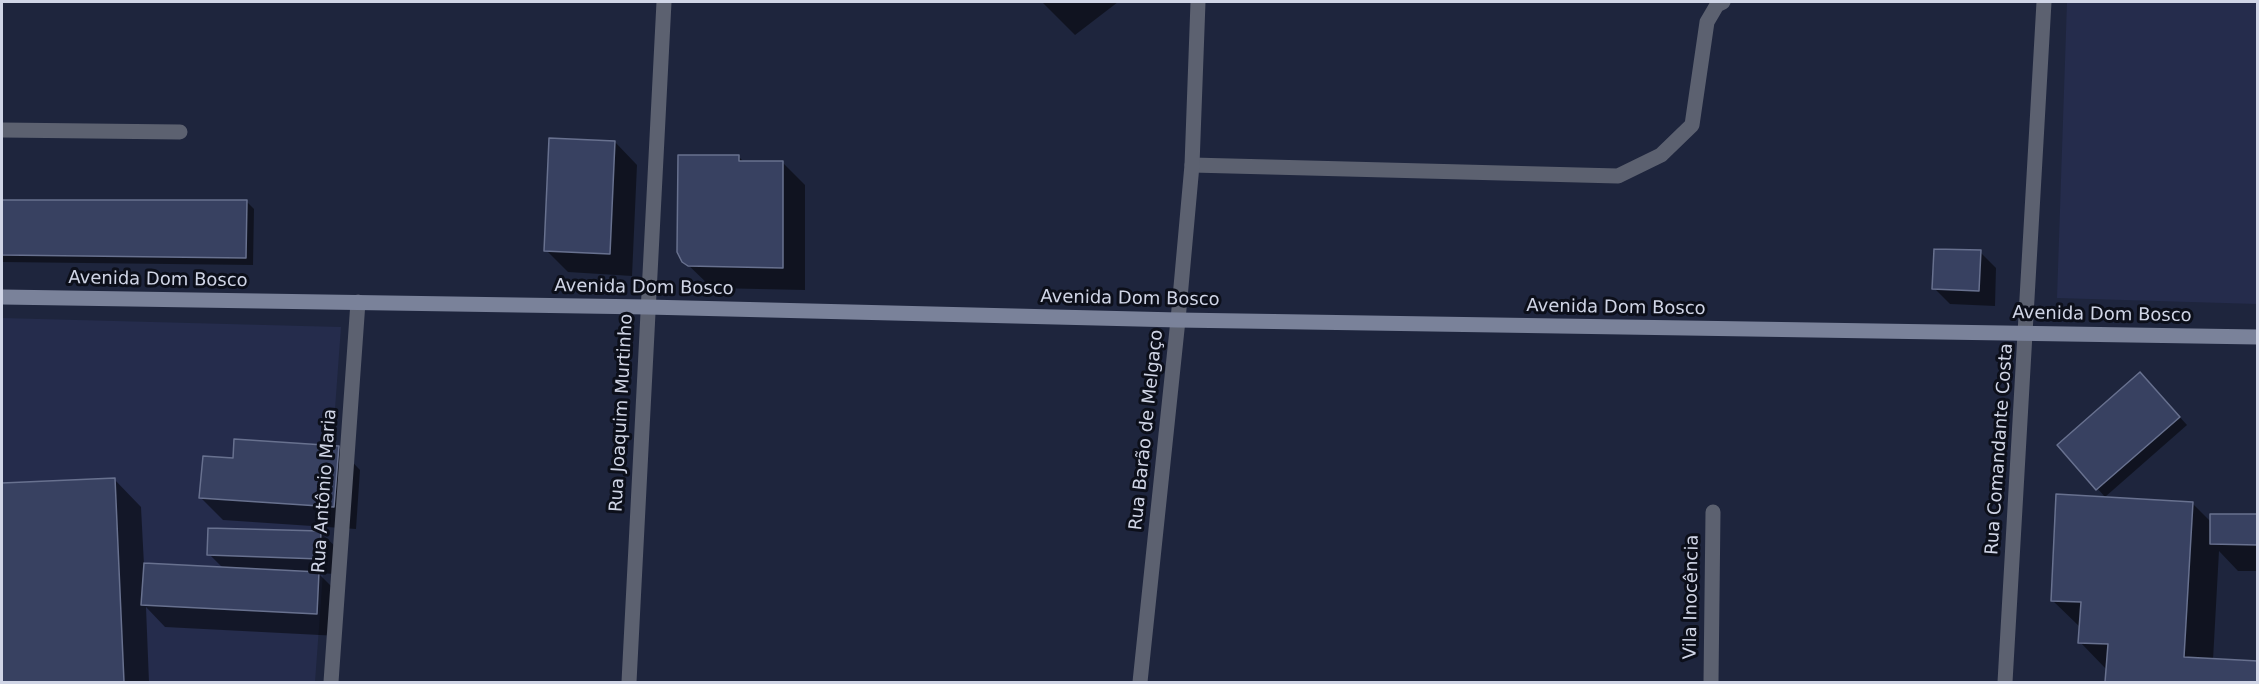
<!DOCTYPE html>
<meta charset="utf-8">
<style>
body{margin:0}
#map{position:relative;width:2259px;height:684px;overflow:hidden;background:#1e253d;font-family:"DejaVu Sans",sans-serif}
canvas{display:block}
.frame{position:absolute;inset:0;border:3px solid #d0d5e6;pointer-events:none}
</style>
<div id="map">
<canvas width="2259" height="684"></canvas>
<div class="frame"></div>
</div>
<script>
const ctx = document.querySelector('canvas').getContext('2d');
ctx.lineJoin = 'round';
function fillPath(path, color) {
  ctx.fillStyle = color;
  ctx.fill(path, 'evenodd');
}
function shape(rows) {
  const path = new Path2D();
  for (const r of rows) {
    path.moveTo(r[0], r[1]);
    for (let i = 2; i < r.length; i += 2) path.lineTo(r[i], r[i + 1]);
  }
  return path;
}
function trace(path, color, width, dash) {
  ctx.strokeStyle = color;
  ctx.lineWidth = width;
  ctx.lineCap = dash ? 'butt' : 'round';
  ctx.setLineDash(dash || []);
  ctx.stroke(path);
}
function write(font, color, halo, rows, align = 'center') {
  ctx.font = font + ' "DejaVu Sans",sans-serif';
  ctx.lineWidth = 6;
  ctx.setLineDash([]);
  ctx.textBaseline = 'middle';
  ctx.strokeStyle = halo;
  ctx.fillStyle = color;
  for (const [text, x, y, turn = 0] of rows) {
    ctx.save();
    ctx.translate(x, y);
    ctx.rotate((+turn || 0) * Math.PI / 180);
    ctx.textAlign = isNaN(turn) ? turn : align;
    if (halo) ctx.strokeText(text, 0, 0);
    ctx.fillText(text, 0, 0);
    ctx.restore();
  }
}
const built = shape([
 [2067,2,2257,2,2257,304,2057,298],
 [2,318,341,327,315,682,2,682]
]);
const shadow = shape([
 [1042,2,1118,2,1075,35],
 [615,142,637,165,632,276,568,272,546,250],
 [739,157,744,162,782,162,805,185,805,290,712,288,684,261],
 [2,201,246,201,254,209,253,265,2,262],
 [1980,252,1996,268,1995,306,1950,304,1934,288],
 [2148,382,2187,425,2105,497,2059,445],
 [338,447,360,470,356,529,223,520,201,498,234,460],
 [114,479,141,507,144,565,224,569,209,554,321,533,337,548,335,574,318,573,341,596,339,636,165,627,146,607,149,682,2,682,2,485],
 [2192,503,2211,522,2258,516,2258,571,2238,571,2219,551,2213,660,2258,662,2258,682,2107,682,2107,670,2080,642,2081,628,2052,600]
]);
const building = shape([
 [549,138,615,141,610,254,544,251,549,138],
 [678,155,739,155,739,161,783,161,783,268,688,266,682,262,677,252,678,155],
 [2,200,247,200,246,258,2,255,2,200],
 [1934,249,1981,250,1979,291,1932,289,1934,249],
 [2140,372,2180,417,2096,490,2057,445,2140,372],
 [234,439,339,446,334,507,199,498,203,456,233,458,234,439],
 [115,478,124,682,2,682,2,483,115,478],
 [2056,494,2193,502,2184,657,2258,661,2258,682,2105,682,2108,644,2078,643,2081,602,2051,601,2056,494],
 [2210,514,2258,514,2258,545,2210,544,2210,514],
 [208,528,321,531,320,559,207,555,208,528],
 [144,563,319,572,317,614,141,605,144,563]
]);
const service = shape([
 [2,130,180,132]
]);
const minor = shape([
 [1192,165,1618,176,1661,155,1692,125,1707,22,1717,5,1723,2],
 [331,682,358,302],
 [1711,682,1713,512]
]);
const tertiary = shape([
 [629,682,664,2],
 [1140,682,1178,320,1192,165,1198,2],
 [2005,682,2044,2]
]);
const secondary = shape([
 [2,297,647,307,1178,320,2258,337]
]);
const streetNames = [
 ["Avenida Dom Bosco",158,280,1],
 ["Avenida Dom Bosco",644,288,1],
 ["Avenida Dom Bosco",1130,299,1],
 ["Avenida Dom Bosco",1616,308,1],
 ["Avenida Dom Bosco",2102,315,1],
 ["Rua Joaquim Murtinho",622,413,-87],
 ["Rua Barão de Melgaço",1147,430,-84],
 ["Rua Comandante Costa",2000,449,-86],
 ["Rua Antônio Maria",325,491,-86],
 ["Vila Inocência",1692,597,-89]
];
fillPath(built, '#252c4c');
fillPath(shadow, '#0007');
fillPath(building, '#384161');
trace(building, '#68718f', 1.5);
trace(service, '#5c6170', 15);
trace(minor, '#5c6170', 15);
trace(tertiary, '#5c6170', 15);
trace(secondary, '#7a829a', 15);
write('18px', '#d0d5e6', '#0c0f1a', streetNames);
</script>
